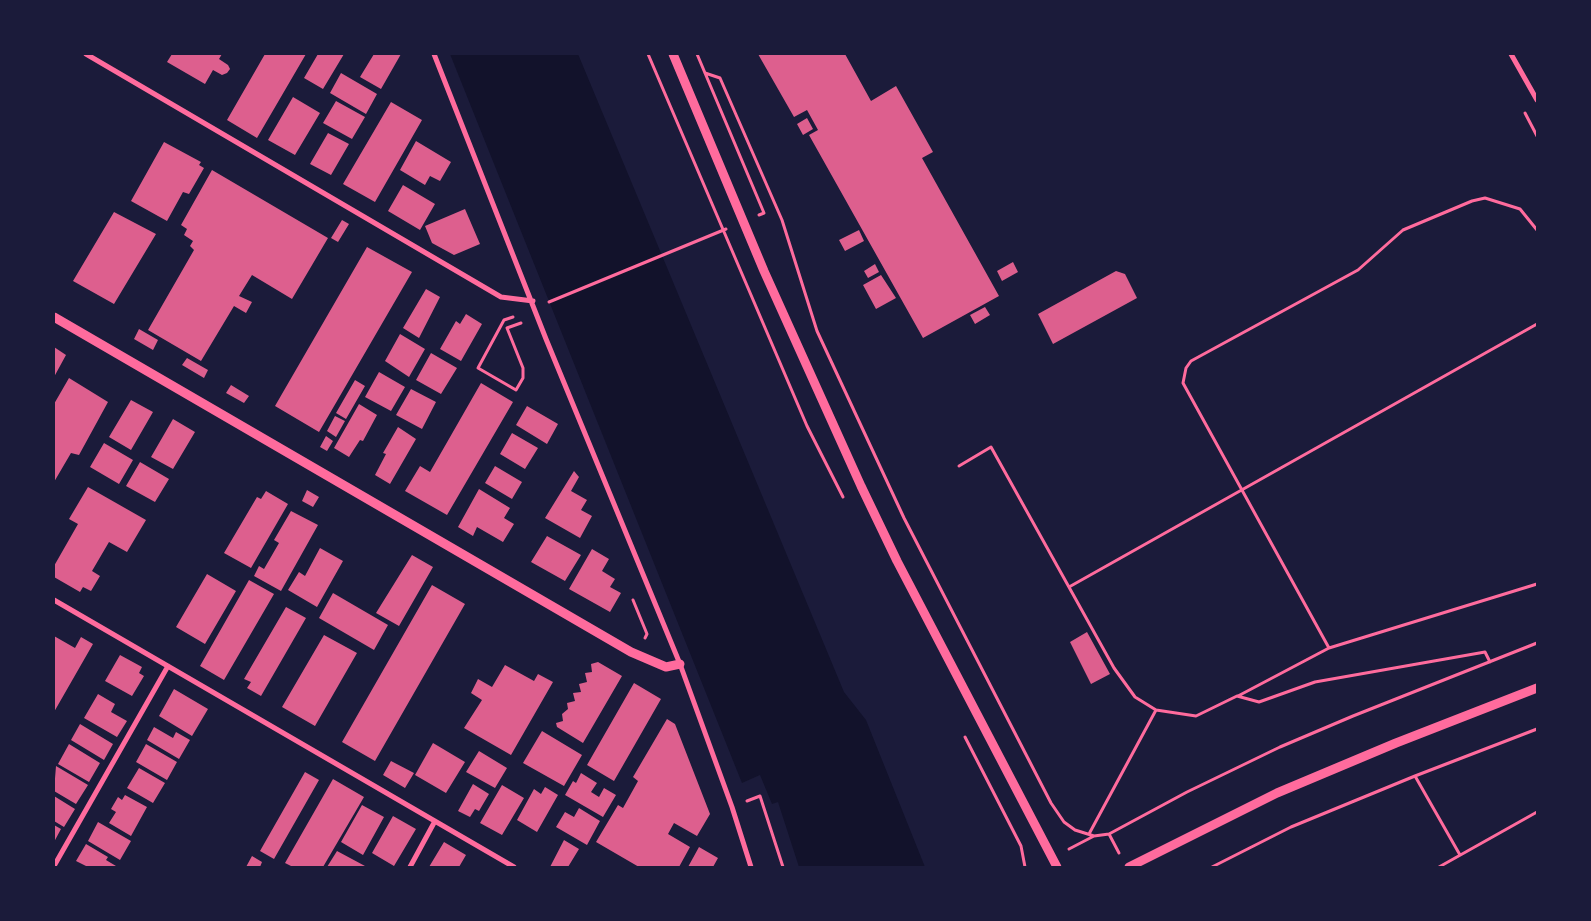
<!DOCTYPE html>
<style>
body{margin:0}
#map{position:relative;width:1591px;height:921px;overflow:hidden;background:#1b1b3a;font-family:Cabin,sans-serif}
canvas{display:block}
.frame{position:absolute;inset:0;border:55px solid #1b1b3a;pointer-events:none}
</style>
<div id="map">
<canvas width="1591" height="921"></canvas>
<div class="frame"></div>
</div>
<script>
const ctx = document.querySelector('canvas').getContext('2d');
ctx.lineJoin = 'round';
function fillPath(path, color) {
  ctx.fillStyle = color;
  ctx.fill(path, 'evenodd');
}
function shape(rows) {
  const path = new Path2D();
  for (const r of rows) {
    path.moveTo(r[0], r[1]);
    for (let i = 2; i < r.length; i += 2) path.lineTo(r[i], r[i + 1]);
  }
  return path;
}
function trace(path, color, width, dash) {
  ctx.strokeStyle = color;
  ctx.lineWidth = width;
  ctx.lineCap = dash ? 'butt' : 'round';
  ctx.setLineDash(dash || []);
  ctx.stroke(path);
}
const water = shape([
 [450,54,578,54,844,692,866,720,925,867,799,867,778,802,772,804,760,775,742,783]
]);
const building = shape([
 [172,54,222,54,219,59,228,65,230,69,227,73,222,75,213,70,205,84,167,62],
 [265,54,306,54,257,138,227,120],
 [318,54,344,54,323,89,304,78],
 [374,54,401,54,381,89,360,77],
 [758,54,845,54,871,101,896,86,933,152,922,158,999,296,923,338,809,135,818,130,807,110,794,117],
 [341,73,377,94,366,114,330,93],
 [293,97,320,113,295,155,268,140],
 [336,101,365,117,352,139,323,123],
 [391,102,422,120,375,202,343,184],
 [807,118,813,129,803,135,797,124],
 [328,133,349,144,331,175,310,164],
 [416,141,451,162,440,181,430,176,425,185,400,170],
 [164,142,201,162,199,165,204,168,189,194,183,192,167,221,131,201],
 [212,170,328,238,292,299,252,275,239,296,252,302,246,313,234,306,201,361,148,330,194,250,190,246,193,241,184,235,187,229,181,225],
 [403,185,435,204,420,230,388,211],
 [465,209,480,244,454,255,432,243,425,226],
 [114,212,156,234,114,304,73,281],
 [342,220,349,224,338,242,331,238],
 [859,230,864,241,845,251,839,240],
 [367,247,412,272,319,432,275,406],
 [1013,262,1018,272,1002,281,997,271],
 [875,264,879,272,868,278,864,271],
 [1116,271,1125,274,1137,298,1053,344,1038,314],
 [881,275,896,298,876,309,863,285],
 [426,289,440,297,419,338,403,328],
 [985,307,990,315,975,324,970,315],
 [466,314,482,324,461,361,440,349,456,321,460,324],
 [139,329,158,340,153,350,134,339],
 [400,334,425,349,409,377,385,361],
 [54,347,66,355,54,377],
 [431,353,457,368,441,394,416,380],
 [187,358,208,370,204,378,182,365],
 [379,372,405,387,391,411,365,397],
 [69,378,108,402,79,455,71,453,54,482,54,404],
 [355,380,365,386,346,419,336,413],
 [481,383,513,402,447,515,405,491,420,466,430,472],
 [231,385,249,396,244,403,226,393],
 [411,389,436,402,422,429,396,415],
 [131,400,153,412,131,450,109,437],
 [359,404,377,415,363,441,360,440,349,457,334,448],
 [527,406,558,424,547,444,516,425],
 [335,416,345,421,336,437,327,431],
 [173,419,195,432,173,469,151,457],
 [398,427,416,439,390,484,375,475,386,454,383,453],
 [512,433,538,448,525,469,500,454],
 [326,436,333,441,327,451,320,447],
 [104,443,133,460,119,484,90,467],
 [140,462,169,479,155,502,126,486],
 [495,466,522,482,512,499,485,483],
 [574,471,579,477,571,491,587,500,581,510,592,516,580,538,545,518],
 [88,487,146,520,127,552,109,542,92,571,100,576,91,591,83,587,80,592,54,577,54,566,78,524,69,519],
 [479,489,510,508,504,518,514,524,503,542,477,527,473,536,458,527],
 [307,490,319,497,313,507,302,501],
 [266,491,288,504,251,568,224,553,257,497,261,499],
 [291,511,318,525,281,591,254,576,259,566,264,569,279,543,274,540],
 [547,536,581,555,565,581,531,562],
 [320,548,343,561,317,607,288,590,299,572,305,576],
 [592,549,609,559,602,571,615,579,610,587,621,593,610,612,569,589],
 [412,555,433,567,399,626,376,613],
 [207,574,236,591,205,644,176,627],
 [249,580,274,594,224,680,200,666],
 [432,585,465,604,375,761,342,742],
 [333,593,388,625,374,650,319,618],
 [286,607,306,618,261,696,247,688,251,682,244,679],
 [1087,632,1110,674,1091,684,1070,642],
 [324,635,357,653,315,726,282,707],
 [54,636,75,648,81,637,93,644,54,712],
 [120,655,142,667,139,673,144,676,132,696,105,681],
 [598,662,622,676,583,743,557,727,556,723,563,721,562,714,568,709,567,703,575,701,573,693,581,692,579,684,587,682,585,673,592,672,591,664],
 [505,665,534,681,538,674,553,682,511,755,464,728,482,700,471,693,478,679,492,687],
 [634,683,661,699,614,781,587,765],
 [174,689,208,709,192,736,159,716],
 [98,694,115,704,111,712,127,721,117,737,84,718],
 [667,719,675,724,710,814,697,836,674,823,668,834,690,847,679,867,639,867,596,842,618,805,623,808,638,781,633,777],
 [80,724,113,744,104,760,71,740],
 [154,727,173,738,176,732,190,740,179,759,147,740],
 [542,731,582,755,564,786,523,763],
 [433,743,465,762,446,793,415,775],
 [69,744,100,763,89,782,58,764],
 [146,744,177,762,167,780,136,762],
 [479,751,507,768,495,788,466,772],
 [391,761,414,773,405,788,383,775],
 [56,766,88,785,76,804,54,791],
 [139,768,165,783,153,803,127,788],
 [305,772,319,780,274,859,260,851],
 [581,773,597,783,591,792,599,797,604,788,616,795,603,817,565,795,573,781,576,783],
 [333,779,364,797,323,867,293,867,285,863],
 [473,784,489,794,479,811,475,809,470,817,458,811],
 [502,785,524,798,502,835,480,823],
 [545,787,558,795,537,832,517,820,534,789,541,794],
 [125,795,147,807,131,836,109,823,116,812,111,809,118,797,122,800],
 [54,796,75,809,64,827,54,821],
 [362,805,384,817,363,855,341,842],
 [579,808,600,821,587,845,556,827,565,812,574,817],
 [393,816,416,829,394,866,372,853],
 [98,822,131,841,120,860,88,841],
 [54,825,61,829,54,842],
 [564,840,579,849,568,867,550,867],
 [444,842,466,855,459,867,429,867],
 [86,844,108,857,106,860,116,866,116,867,88,867,76,861],
 [699,847,718,858,713,867,688,867],
 [337,851,365,866,364,867,327,867],
 [252,856,262,862,260,867,246,867]
]);
const path = shape([
 [648,54,807,426,843,497],
 [697,54,764,213,759,215],
 [705,73,720,78,782,220,817,331,904,518,1051,803,1064,822,1075,830,1094,836,1109,834,1187,792,1280,747,1353,716,1537,643],
 [1525,113,1537,136],
 [549,302,726,229],
 [513,317,504,320,478,368,516,390,523,378,523,368,507,328,521,323],
 [959,466,991,447,1114,668,1135,697,1156,710,1196,716,1237,696,1259,702,1315,682,1485,652,1490,662],
 [1069,587,1537,324],
 [633,600,647,634,645,638],
 [1329,648,1183,383,1186,368,1191,361,1358,270,1403,230,1472,201,1485,198,1520,209,1537,230],
 [1238,696,1329,648,1537,584],
 [965,737,1021,846,1025,867],
 [1415,776,1460,855],
 [747,801,760,796,783,867],
 [1089,834,1156,710],
 [1109,834,1119,853],
 [1069,849,1094,836],
 [1212,867,1291,827,1415,776,1537,729],
 [1439,867,1537,812]
]);
const minor = shape([
 [86,54,501,297,533,301],
 [434,54,546,339,680,664,732,807,751,867],
 [1511,54,1537,100],
 [54,600,514,867],
 [54,866,168,666],
 [410,867,435,821]
]);
const tertiary = shape([
 [673,54,764,271,861,486,897,561,1057,867],
 [54,317,631,652,666,667,680,664],
 [1129,867,1277,793,1396,743,1537,688]
]);
fillPath(water, '#12122b');
fillPath(building, '#dd5f8e');
trace(path, '#ff6b9d', 3);
trace(minor, '#ff6b9d', 5);
trace(tertiary, '#ff6b9d', 9);
</script>
